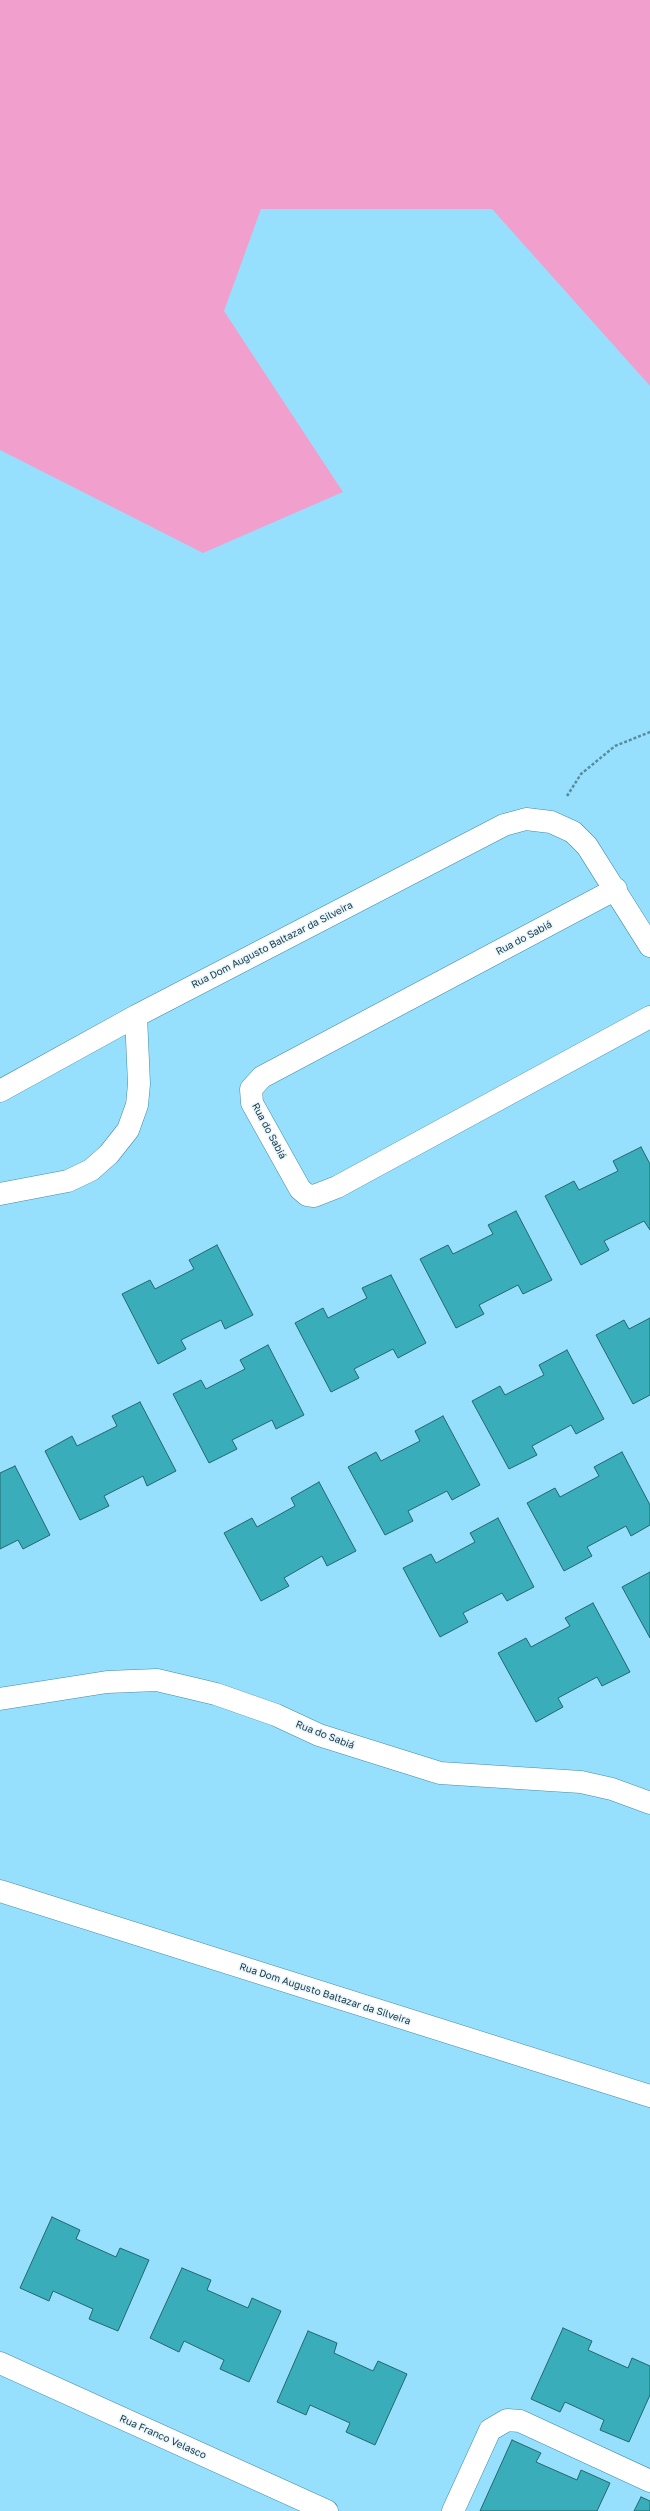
<!DOCTYPE html>
<meta charset="utf-8">
<style>
body{margin:0}
canvas{display:block;background:#97e0fd}
</style>
<canvas width="650" height="2511"></canvas>
<script>
const ctx = document.querySelector('canvas').getContext('2d');
ctx.lineJoin = 'round';
function fillPath(path, color) {
  ctx.fillStyle = color;
  ctx.fill(path, 'evenodd');
}
function shape(rows) {
  const path = new Path2D();
  for (const r of rows) {
    path.moveTo(r[0], r[1]);
    for (let i = 2; i < r.length; i += 2) path.lineTo(r[i], r[i + 1]);
  }
  return path;
}
function trace(path, color, width, dash) {
  ctx.strokeStyle = color;
  ctx.lineWidth = width;
  ctx.lineCap = dash ? 'butt' : 'round';
  ctx.setLineDash(dash || []);
  ctx.stroke(path);
}
function write(font, color, halo, rows, align = 'center') {
  ctx.font = font + ' "Golos Text",sans-serif';
  ctx.lineWidth = 3;
  ctx.setLineDash([]);
  ctx.textBaseline = 'middle';
  ctx.strokeStyle = halo;
  ctx.fillStyle = color;
  for (const [text, x, y, turn = 0] of rows) {
    ctx.save();
    ctx.translate(x, y);
    ctx.rotate((+turn || 0) * Math.PI / 180);
    ctx.textAlign = isNaN(turn) ? turn : align;
    if (halo) ctx.strokeText(text, 0, 0);
    ctx.fillText(text, 0, 0);
    ctx.restore();
  }
}
const green = shape([
 [0,0,650,0,650,386,492,209,261,209,224,311,343,492,203,553,0,450]
]);
const building = shape([
 [641,1147,650,1164,650,1230,644,1221,604,1241,609,1250,581,1265,545,1196,574,1181,579,1190,618,1171,613,1161,641,1147],
 [516,1211,552,1280,523,1294,518,1285,479,1305,484,1314,456,1328,420,1259,448,1245,453,1254,493,1234,488,1225,516,1211],
 [217,1245,253,1315,225,1329,221,1320,181,1340,186,1349,158,1364,122,1294,150,1280,155,1289,194,1269,189,1260,217,1245],
 [391,1275,426,1343,398,1358,393,1349,354,1369,359,1378,331,1392,295,1323,323,1308,328,1318,367,1298,362,1288,391,1275],
 [650,1318,650,1395,633,1404,596,1335,624,1320,629,1329,650,1318],
 [268,1345,304,1415,276,1429,272,1420,232,1440,237,1449,209,1463,173,1394,201,1380,206,1389,245,1369,240,1360,268,1345],
 [567,1350,604,1419,576,1434,571,1425,532,1446,537,1455,509,1469,472,1401,500,1386,505,1395,544,1375,539,1365,567,1350],
 [140,1402,176,1471,147,1486,143,1476,104,1496,109,1506,80,1520,45,1451,72,1436,77,1446,117,1426,112,1416,140,1402],
 [443,1416,480,1485,452,1500,447,1491,408,1511,413,1521,385,1535,348,1467,376,1452,381,1461,420,1441,415,1431,443,1416],
 [622,1452,650,1505,650,1525,631,1536,626,1526,587,1547,592,1556,564,1571,527,1503,555,1488,560,1497,599,1476,594,1467,622,1452],
 [15,1466,50,1535,23,1549,18,1540,0,1549,0,1473,15,1466],
 [319,1482,356,1551,327,1566,322,1556,284,1578,289,1586,261,1601,224,1533,252,1518,257,1527,295,1506,291,1498,319,1482],
 [498,1518,534,1587,507,1601,502,1593,463,1613,468,1622,440,1637,403,1568,431,1554,436,1563,475,1542,470,1533,498,1518],
 [650,1572,650,1638,622,1587,650,1572],
 [593,1603,630,1672,602,1686,597,1677,558,1698,563,1707,536,1722,498,1653,526,1638,531,1647,570,1626,565,1618,593,1603],
 [52,2217,80,2230,76,2239,116,2257,120,2248,149,2260,118,2331,89,2319,93,2309,53,2291,49,2301,20,2288,52,2217],
 [182,2268,211,2280,207,2290,248,2308,252,2298,281,2311,249,2382,220,2369,224,2360,184,2341,179,2352,150,2338,182,2268],
 [563,2328,592,2341,588,2350,628,2368,632,2358,650,2366,650,2395,629,2442,600,2430,604,2420,565,2402,560,2412,531,2399,563,2328],
 [308,2331,337,2343,334,2353,373,2371,378,2361,407,2374,375,2445,346,2432,350,2423,310,2405,306,2415,277,2402,308,2331],
 [512,2440,541,2453,536,2462,577,2480,581,2470,610,2483,597,2511,480,2511,512,2440],
 [641,2497,650,2501,650,2511,634,2511,641,2497]
]);
const path = shape([
 [567,796,581,774,615,746,650,732]
]);
const minor = shape([
 [616,889,262,1077,251,1089,252,1103,300,1189,307,1195,314,1196,337,1187,650,1017],
 [0,1091,136,1016,504,825,526,819,551,822,573,832,587,846,650,946],
 [0,1194,68,1181,91,1170,109,1154,128,1130,137,1105,139,1084,136,1016],
 [0,1699,107,1682,157,1680,216,1694,276,1715,319,1735,440,1773,581,1782,612,1789,650,1803],
 [0,1891,650,2096],
 [0,2363,327,2511],
 [453,2511,490,2430,507,2420,520,2421,650,2481]
]);
const streetNames = [
 ["Rua do Sabiá",524,938,-28],
 ["Rua Dom Augusto Baltazar da Silveira",272,945,-27],
 ["Rua do Sabiá",269,1131,62],
 ["Rua do Sabiá",325,1735,21],
 ["Rua Dom Augusto Baltazar da Silveira",325,1994,18],
 ["Rua Franco Velasco",163,2437,24]
];
fillPath(green, '#f1a0ce');
fillPath(building, '#39aeba');
trace(building, '#25666d', 1);
trace(minor, '#428aa5', 23);
trace(path, '#588ba0', 2.5, [3, 2]);
trace(minor, '#fff', 22);
write('10px', '#183642', '#e9f7fd', streetNames);
</script>
